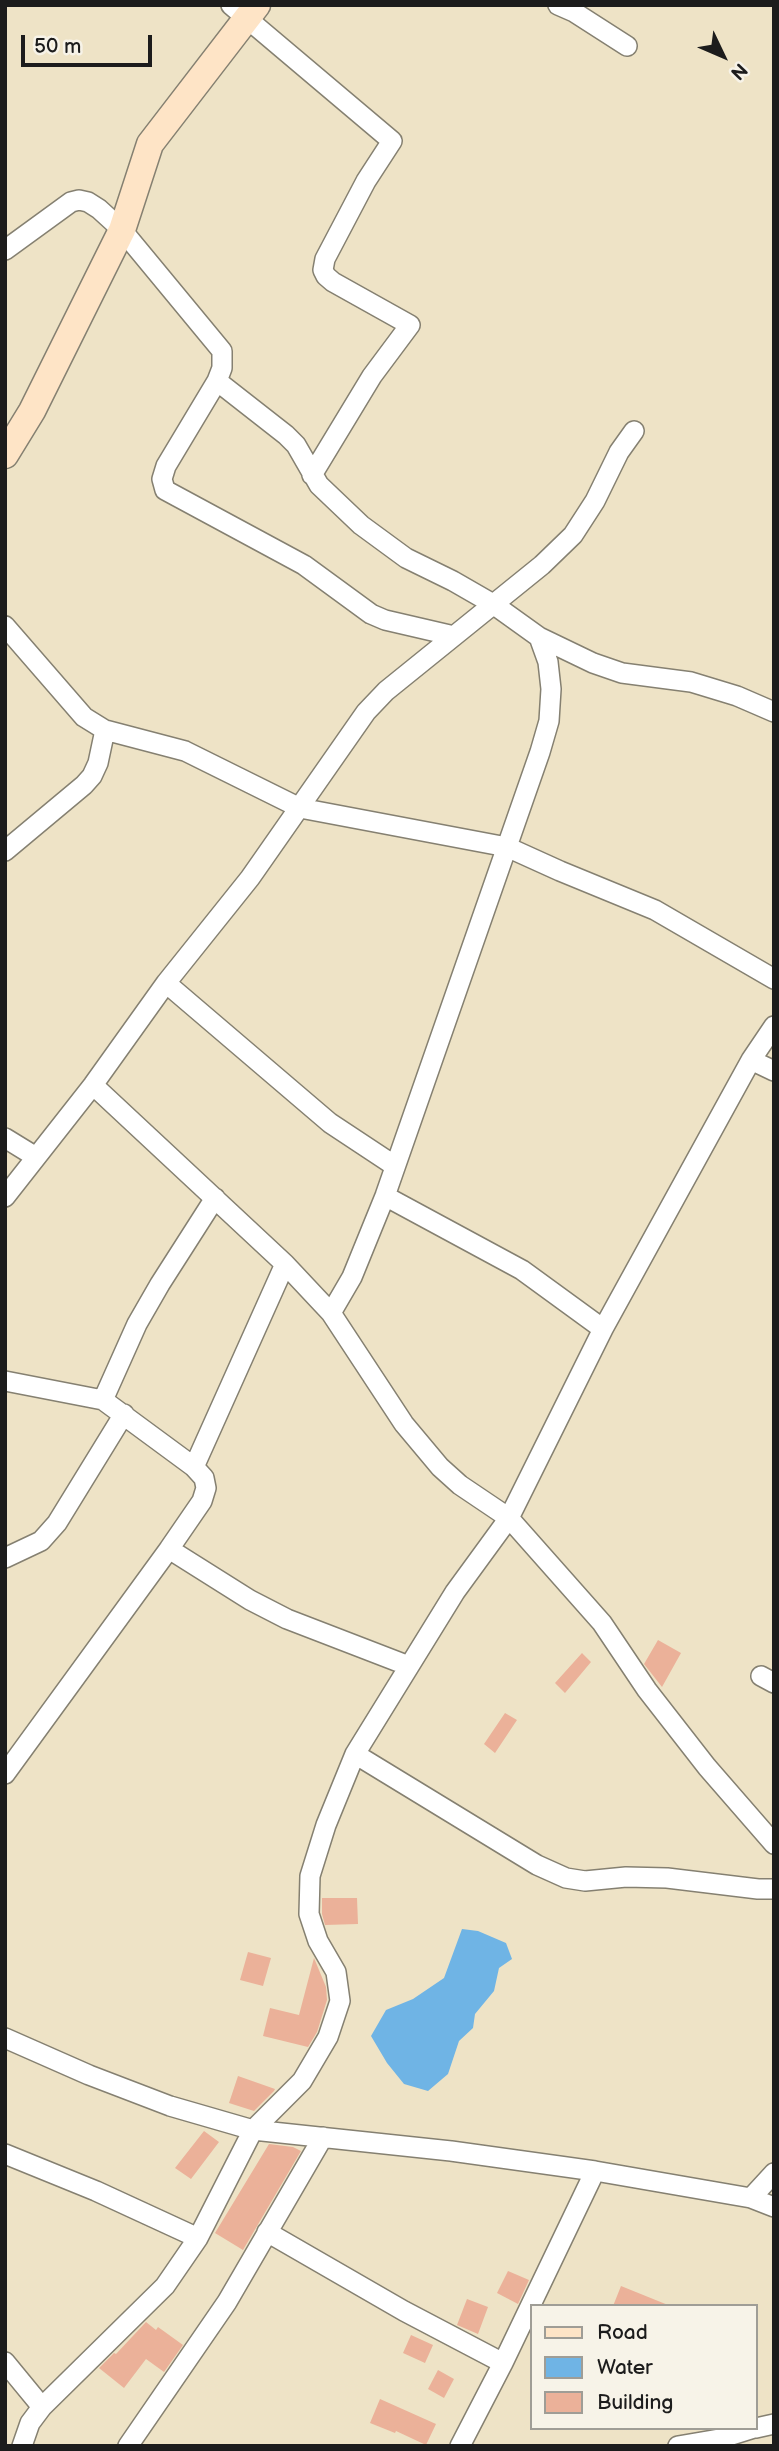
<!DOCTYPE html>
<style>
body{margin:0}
#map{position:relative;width:779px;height:2451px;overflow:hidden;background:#eee3c6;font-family:"Balsamiq Sans",sans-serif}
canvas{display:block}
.frame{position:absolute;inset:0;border:7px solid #1c1c1c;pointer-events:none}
.legend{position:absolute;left:530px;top:2304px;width:228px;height:126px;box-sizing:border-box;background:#f7f3e8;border:2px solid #9f9d96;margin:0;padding:9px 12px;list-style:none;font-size:21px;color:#1c1c1c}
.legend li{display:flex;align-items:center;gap:14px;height:35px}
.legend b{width:35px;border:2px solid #9f9d96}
.north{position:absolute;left:688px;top:21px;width:70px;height:70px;-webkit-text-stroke:5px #f7f3e8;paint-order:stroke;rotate:134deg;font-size:19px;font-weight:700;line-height:28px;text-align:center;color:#1c1c1c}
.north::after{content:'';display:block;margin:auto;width:24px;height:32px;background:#1c1c1c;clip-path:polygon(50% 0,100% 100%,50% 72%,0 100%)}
.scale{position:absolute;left:21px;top:35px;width:131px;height:32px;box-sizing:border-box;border:4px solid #1c1c1c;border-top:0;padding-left:9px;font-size:21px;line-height:24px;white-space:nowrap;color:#1c1c1c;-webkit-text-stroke:5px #f7f3e8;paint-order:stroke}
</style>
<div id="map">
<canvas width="779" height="2451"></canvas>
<div class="frame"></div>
<ul class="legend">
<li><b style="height:9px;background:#fee4c6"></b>Road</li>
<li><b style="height:19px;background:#6fb4e5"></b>Water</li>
<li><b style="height:19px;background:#ebb199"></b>Building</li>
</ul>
<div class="north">N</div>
<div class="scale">50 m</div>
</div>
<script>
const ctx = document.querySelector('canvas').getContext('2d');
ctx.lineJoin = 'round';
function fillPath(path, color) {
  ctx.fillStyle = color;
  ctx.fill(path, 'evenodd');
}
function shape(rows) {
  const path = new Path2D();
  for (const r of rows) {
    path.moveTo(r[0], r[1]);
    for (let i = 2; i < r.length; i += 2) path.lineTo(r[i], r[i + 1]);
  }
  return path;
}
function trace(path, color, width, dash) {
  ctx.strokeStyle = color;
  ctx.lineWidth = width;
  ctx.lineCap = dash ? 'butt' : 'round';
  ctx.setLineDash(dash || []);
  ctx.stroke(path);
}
const water = shape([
 [462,1929,478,1931,506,1943,512,1959,499,1968,494,1991,475,2014,473,2028,459,2041,448,2074,428,2091,404,2084,387,2063,371,2036,386,2010,413,1999,444,1978]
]);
const building = shape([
 [658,1640,681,1653,662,1687,644,1664],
 [582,1653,591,1662,565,1693,555,1683],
 [505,1713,517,1720,495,1753,484,1744],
 [322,1898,357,1898,358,1924,325,1925,322,1914],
 [248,1952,271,1958,263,1986,240,1980],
 [314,1958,326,1987,327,2000,317,2032,308,2047,263,2036,270,2008,299,2015],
 [238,2076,275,2089,274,2091,254,2111,229,2103],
 [204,2131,219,2142,191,2179,175,2168],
 [269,2144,293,2147,301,2151,243,2250,215,2233],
 [508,2271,529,2280,518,2304,497,2293],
 [621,2286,668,2305,668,2306,613,2306],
 [467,2299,488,2307,478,2334,457,2325],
 [146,2322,156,2330,158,2327,183,2345,164,2372,146,2359,124,2388,99,2368,114,2353,116,2354],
 [411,2335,433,2345,425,2363,403,2353],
 [438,2370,454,2379,444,2398,428,2389],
 [380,2399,436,2424,426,2445,396,2431,395,2433,370,2423]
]);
const street = shape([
 [231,5,392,141,366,181,325,259,323,270,326,276,333,282,410,325,372,376,312,475],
 [558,5,574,12,627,46],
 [5,250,71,202,79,200,88,202,99,209,122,230,222,351,222,368,217,381,166,466,162,479,165,490,304,565,371,614,385,620,454,636],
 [217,381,286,435,296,445,319,485,361,525,406,558,453,581,493,604,539,637,593,663,622,673,691,682,737,696,774,712],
 [5,626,84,717,105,730,185,751,300,808,507,847,560,871,655,910,774,979],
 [5,851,84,785,92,776,98,763,105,730],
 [166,983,330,1123,395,1166],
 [751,1060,774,1071],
 [93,1085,285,1264,331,1313,404,1424,440,1467,460,1485,509,1518,602,1623,647,1690,707,1767,774,1844],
 [5,1138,36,1157],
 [385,1196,522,1270,603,1329],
 [5,1197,93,1085,166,983,250,878,366,712,386,691,542,565,573,535,595,501,619,452,634,431],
 [331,1313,352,1277,385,1196,540,752,549,721,551,689,548,662,539,637],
 [5,1381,103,1400,194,1467,204,1478,206,1488,202,1501,169,1549,5,1774],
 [103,1400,137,1324,160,1284,215,1198],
 [194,1467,285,1264],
 [169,1549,250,1600,287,1619,409,1666],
 [5,1558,41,1541,57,1523,124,1414],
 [761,1676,774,1683],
 [355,1754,537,1865,566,1878,585,1881,626,1877,667,1878,758,1889,774,1889],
 [5,2038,89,2075,170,2106,253,2130,451,2151,595,2171,751,2198,774,2207],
 [5,2154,96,2191,198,2238],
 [751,2198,774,2173],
 [267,2232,404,2311,503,2363],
 [5,2362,42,2407],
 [756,2428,774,2424],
 [22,2446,30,2423,42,2407,165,2286,198,2238,253,2130,302,2081,328,2037,340,2001,336,1972,318,1941,309,1914,310,1876,326,1825,355,1754,455,1592,509,1518,603,1329,751,1060,774,1026],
 [128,2446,227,2302,323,2137],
 [460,2446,503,2363,595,2171],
 [678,2446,719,2439,754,2428]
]);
const secondary = shape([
 [5,455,32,411,122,230,150,144,257,5]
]);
fillPath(water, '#6fb4e5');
fillPath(building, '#ebb199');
trace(street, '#858071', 22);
trace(secondary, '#858071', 29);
trace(street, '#fff', 19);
trace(secondary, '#fee4c6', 26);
</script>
